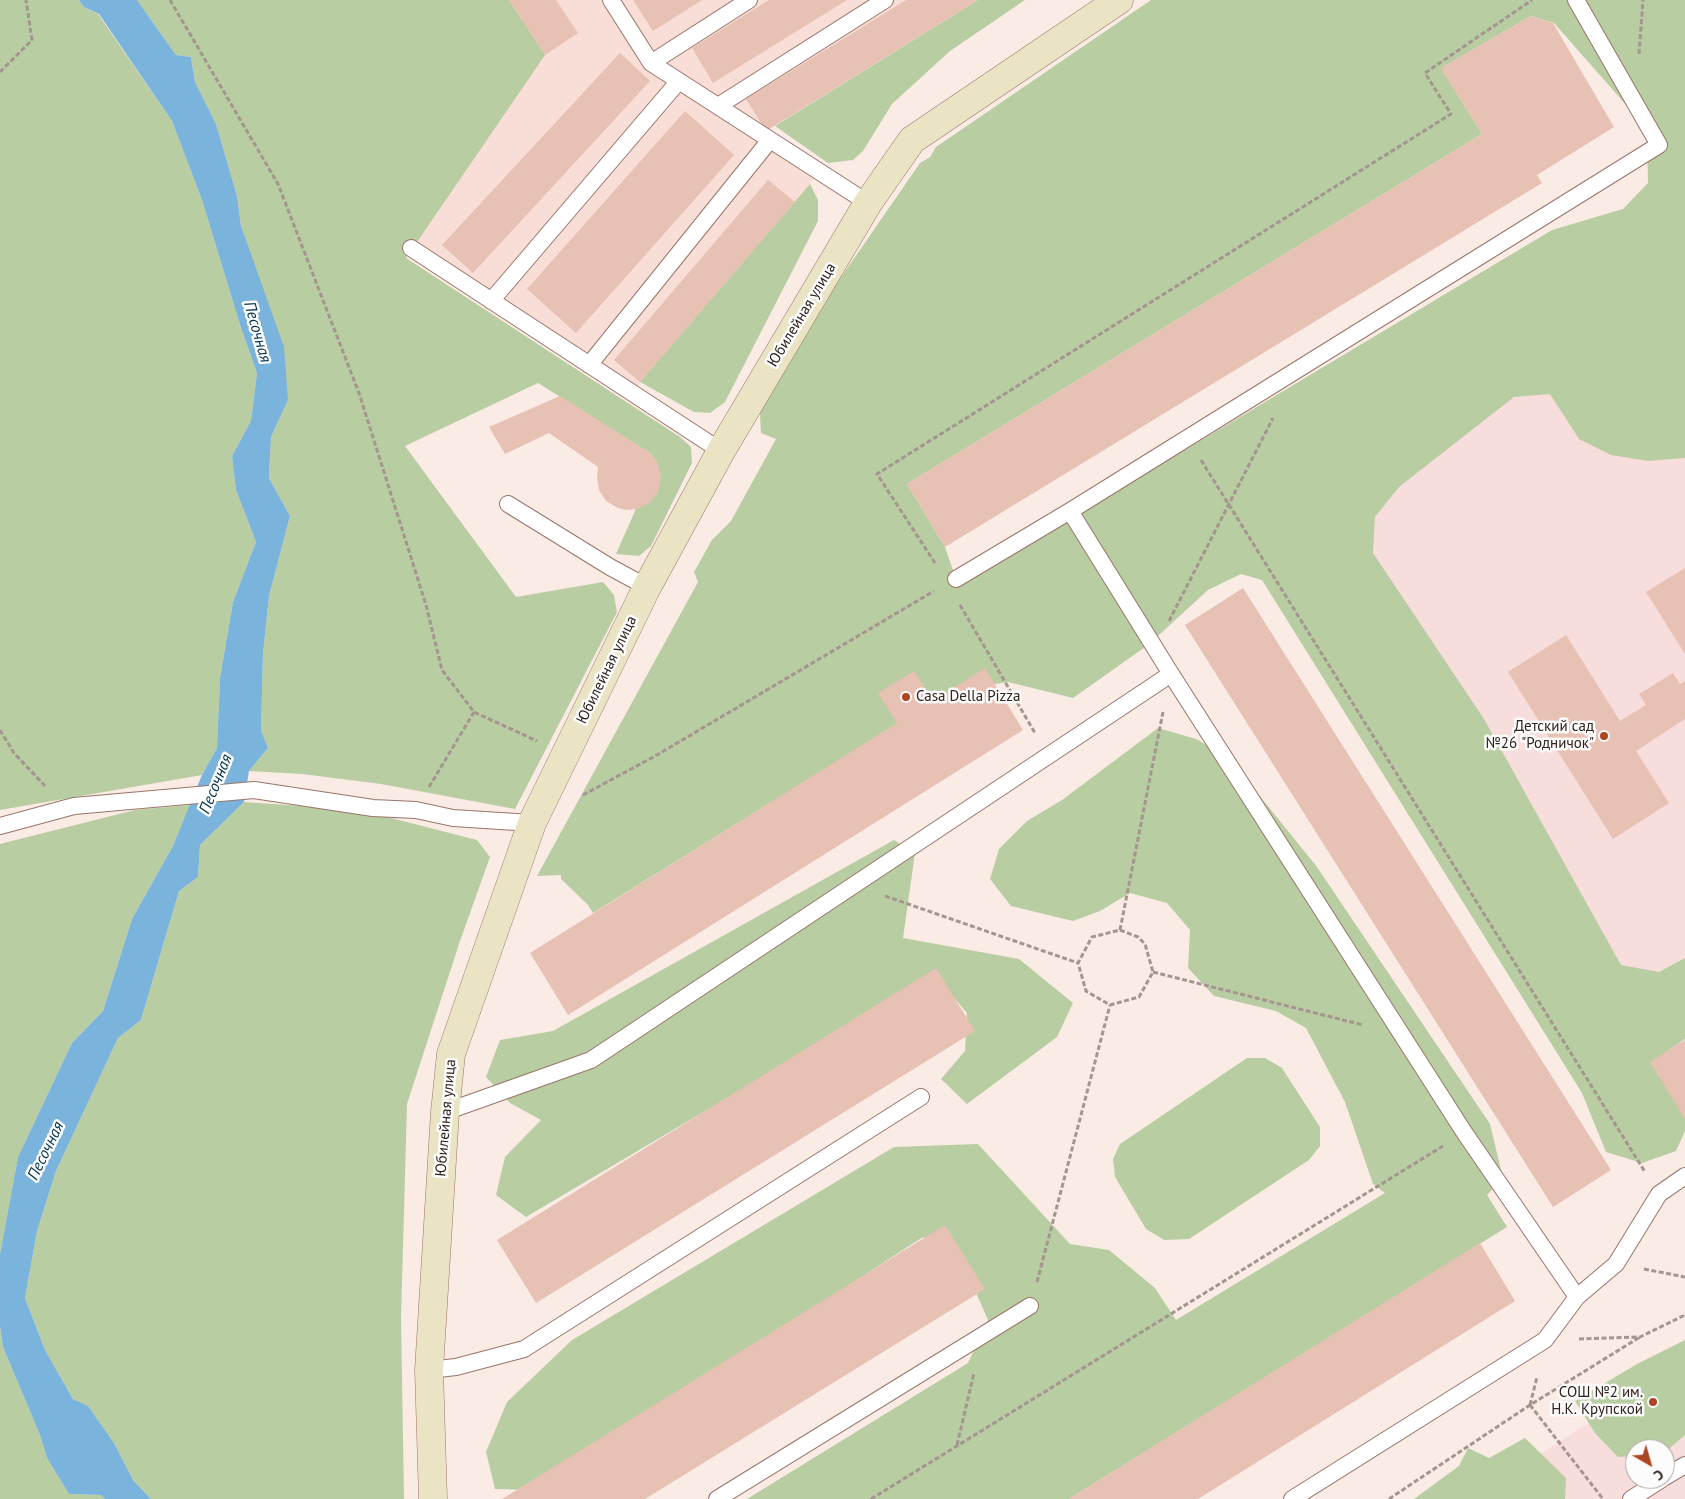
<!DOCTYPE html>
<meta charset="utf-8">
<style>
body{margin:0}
#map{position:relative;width:1685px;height:1499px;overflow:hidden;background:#faebe5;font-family:"PT Sans",sans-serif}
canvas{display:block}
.north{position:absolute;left:1625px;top:1439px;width:50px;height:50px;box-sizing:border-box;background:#fcfcfc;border:1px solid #aaa4a2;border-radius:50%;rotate:142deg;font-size:14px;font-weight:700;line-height:20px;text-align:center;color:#2f211c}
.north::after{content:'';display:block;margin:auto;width:18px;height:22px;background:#ad4523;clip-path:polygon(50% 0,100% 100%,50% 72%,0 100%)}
</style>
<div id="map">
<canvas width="1685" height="1499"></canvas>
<div class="north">С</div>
</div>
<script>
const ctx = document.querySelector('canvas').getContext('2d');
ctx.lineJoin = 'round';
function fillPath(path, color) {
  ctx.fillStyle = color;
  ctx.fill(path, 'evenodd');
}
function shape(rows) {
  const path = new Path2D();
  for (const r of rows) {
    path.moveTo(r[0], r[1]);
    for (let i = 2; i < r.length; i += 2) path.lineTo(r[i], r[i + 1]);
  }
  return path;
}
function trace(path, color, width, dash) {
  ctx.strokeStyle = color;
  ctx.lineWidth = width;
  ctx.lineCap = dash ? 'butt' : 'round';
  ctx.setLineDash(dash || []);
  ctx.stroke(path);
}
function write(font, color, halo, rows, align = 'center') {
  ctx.font = font + ' "PT Sans",sans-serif';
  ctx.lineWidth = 5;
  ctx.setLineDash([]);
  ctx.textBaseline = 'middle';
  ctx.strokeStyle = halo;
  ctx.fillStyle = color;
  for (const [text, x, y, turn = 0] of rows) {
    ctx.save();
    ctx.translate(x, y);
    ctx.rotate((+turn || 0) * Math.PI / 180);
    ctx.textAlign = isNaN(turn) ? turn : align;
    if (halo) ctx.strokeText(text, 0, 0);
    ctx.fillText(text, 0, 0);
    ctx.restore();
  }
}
const industrial = shape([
 [509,0,978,0,766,131,820,172,633,392,411,248]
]);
const education = shape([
 [1685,251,1685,989,1626,1024,1293,488],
 [1685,1361,1685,1499,1469,1499,1559,1442],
 [1635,1449,1665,1449,1665,1479,1635,1479]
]);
const green = shape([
 [0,0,79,0,84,7,98,14,172,121,202,200,241,328,257,373,251,421,232,456,236,490,256,542,233,602,220,678,217,748,202,775,0,810],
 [137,0,509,0,545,55,406,258,680,437,691,447,692,463,651,546,639,556,616,554,657,461,650,453,538,383,405,446,516,597,603,582,614,595,617,612,515,809,381,784,302,774,249,771,268,748,261,730,263,654,269,596,290,516,269,478,271,437,288,400,241,226,237,196,216,124,195,82,191,57,176,55],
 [978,0,1025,0,950,51,892,104,863,151,853,160,828,163,775,126],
 [1151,0,1685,0,1685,458,1648,461,1611,455,1579,439,1550,394,1514,397,1399,487,1375,517,1373,553,1484,719,1621,965,1659,972,1685,958,1685,1039,1668,1051,1685,1101,1685,1131,1676,1151,1642,1163,1606,1152,1582,1093,1262,580,1241,574,1208,590,1148,645,1073,698,1008,682,976,687,773,801,593,913,588,905,561,879,561,875,537,876,698,582,694,572,712,540,731,521,776,439,761,433,759,396,920,163,930,157,936,147],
 [1531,16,1554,23,1627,106,1647,138,1648,183,1623,209,1552,230,963,583,956,579,945,547,907,484,1482,134,1443,71,1443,67],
 [810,184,818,200,818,221,725,402,710,413,694,412,640,382],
 [1158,728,1196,739,1229,758,1317,867,1490,1124,1503,1178,1487,1195,1507,1227,1069,1499,747,1499,968,1363,988,1320,974,1288,954,1258,923,1237,532,1490,495,1489,486,1452,507,1402,572,1340,894,1147,978,1144,1070,1244,1109,1250,1155,1288,1176,1320,1385,1193,1373,1184,1345,1102,1306,1028,1276,1011,1214,996,1188,968,1190,930,1167,903,1130,893,1100,911,1073,921,1011,906,990,879,999,849,1027,821,1062,800],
 [244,802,360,810,477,840,490,857,459,944,407,1104,401,1318,404,1499,151,1499,133,1480,114,1443,88,1406,73,1399,45,1350,25,1298,37,1231,56,1171,118,1038,141,1020,179,891,198,877,200,845],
 [190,805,173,846,132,919,103,1011,72,1043,18,1157,0,1254,0,844,135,810],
 [894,840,915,853,903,938,1019,959,1073,1003,1057,1037,967,1104,941,1079,965,1051,967,1013,935,975,526,1217,496,1195,505,1157,541,1120,510,1103,486,1077,500,1040,553,1031],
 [1247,1058,1265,1058,1282,1068,1320,1127,1320,1146,1309,1160,1189,1239,1164,1240,1146,1229,1115,1177,1113,1159,1120,1144],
 [0,1326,3,1347,40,1435,47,1458,69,1494,101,1495,105,1499,0,1499],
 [1685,1340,1685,1435,1665,1452,1665,1449,1635,1449,1635,1456,1618,1457,1595,1433,1575,1401,1637,1364],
 [1525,1438,1566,1478,1565,1499,1414,1499,1459,1466,1468,1448,1489,1458]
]);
const water = shape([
 [79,0,137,0,176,55,191,57,195,82,216,124,237,196,241,226,284,347,288,400,271,437,269,478,290,516,269,596,263,654,261,730,268,748,249,771,244,802,200,845,198,877,179,891,141,1020,118,1038,56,1171,37,1231,25,1298,45,1350,73,1399,88,1406,114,1443,133,1480,151,1499,105,1499,101,1495,69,1494,47,1458,40,1435,3,1347,0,1326,0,1254,18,1157,72,1043,103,1011,132,919,173,846,202,775,217,748,220,678,233,602,256,542,236,490,232,456,251,421,257,373,241,328,202,200,172,121,99,14,84,7]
]);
const building = shape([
 [509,0,556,0,578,33,545,55],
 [633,0,702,0,653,31],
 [769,0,847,0,713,83,692,48],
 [906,0,978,0,766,131,746,99],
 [1531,16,1553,23,1614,127,1537,175,1542,183,945,547,907,484,1482,134,1441,68],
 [620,53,650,81,473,273,442,245],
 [685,111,734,155,576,333,527,289],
 [768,180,795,202,640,382,614,360],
 [560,396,650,453,657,461,661,476,658,493,648,504,637,509,626,510,618,508,606,501,599,490,597,478,598,467,549,433,505,454,489,427],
 [1685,568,1685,654,1646,592],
 [1243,588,1611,1170,1553,1207,1185,625],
 [1566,635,1620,721,1646,705,1639,694,1673,673,1680,684,1685,681,1685,719,1636,751,1669,803,1613,839,1508,672],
 [985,668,1023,730,568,1015,530,953,897,723,878,693,914,671,933,701],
 [936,968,975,1031,536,1303,497,1240],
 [1685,1040,1685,1119,1650,1062],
 [945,1225,985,1289,645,1499,502,1499],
 [1480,1243,1515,1301,1198,1499,1069,1499]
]);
const path = shape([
 [170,0,278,184,359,393,426,605,442,670,474,712,537,741],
 [1639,54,1643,0],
 [0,72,32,40,26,0],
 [1201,460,1645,1172],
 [935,563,877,474,1451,114,1425,73,1532,0],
 [960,605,1035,733],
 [1169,621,1273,418],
 [0,730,14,753,45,786],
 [429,787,474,712],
 [583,795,657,755,934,591],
 [885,896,1078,963],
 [1120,930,1163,712],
 [1120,930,1138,937,1145,944,1153,972,1139,997,1110,1005,1086,991,1078,963,1092,937,1120,930],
 [1153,972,1363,1025],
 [1644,1269,1685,1277],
 [1037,1282,1110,1005],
 [1579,1339,1640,1337,1685,1315],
 [1530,1405,1537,1377],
 [1530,1405,1603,1499],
 [957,1445,974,1373],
 [871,1499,1443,1146],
 [1389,1499,1530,1405,1640,1337]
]);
const lane = shape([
 [611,0,651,63,868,203],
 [651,63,749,0],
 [718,106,885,0],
 [411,248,721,451],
 [491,301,679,81],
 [589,365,770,140],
 [508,504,610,567,647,587],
 [1070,511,1171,674,1464,1132,1577,1297],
 [956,579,1070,511,1659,145,1576,0],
 [0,826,74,806,254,790,373,808,416,810,453,818,532,823],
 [445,1112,591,1060,1171,674],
 [429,1370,456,1367,524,1349,921,1097],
 [1665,1477,1685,1465],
 [717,1499,1030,1306],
 [1292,1499,1545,1340,1577,1297,1616,1264,1659,1194,1685,1176],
 [1631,1499,1662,1479]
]);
const secondary = shape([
 [433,1499,429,1370,445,1112,451,1054,532,823,647,587,721,451,868,203,912,140,1119,0]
]);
const markers = [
 [906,697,5,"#ad4523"],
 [1604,736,5,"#ad4523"],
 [1653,1402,5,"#ad4523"]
];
const streetNames = [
 ["Юбилейная улица",802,315,-59],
 ["Юбилейная улица",607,670,-64],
 ["Юбилейная улица",446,1118,-85]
];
const poiNames = [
 ["Casa Della Pizza",916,697,"left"],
 ["Детский сад",1594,727],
 ["№26 \"Родничок\"",1594,744],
 ["СОШ №2 им.",1643,1393],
 ["Н.К. Крупской",1643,1410]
];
const waterNames = [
 ["Песочная",257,332,74],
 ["Песочная",216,784,-68],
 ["Песочная",46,1151,-64]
];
fillPath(industrial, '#f8ded7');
fillPath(education, '#f8dddd');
fillPath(green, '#b9cda2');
fillPath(water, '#7ab3db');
fillPath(building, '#e7c1b4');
trace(lane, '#987569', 18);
trace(secondary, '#987569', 29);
trace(path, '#a4958f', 3, [5, 2.5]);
trace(lane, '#fff', 16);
trace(secondary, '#eae4c5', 28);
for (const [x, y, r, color] of markers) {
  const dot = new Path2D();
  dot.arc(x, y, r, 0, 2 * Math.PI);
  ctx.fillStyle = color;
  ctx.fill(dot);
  trace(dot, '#fcfcfc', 2);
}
write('15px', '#2f211c', '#fcfcfc', streetNames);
write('15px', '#2f211c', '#fcfcfc', poiNames, 'right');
write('italic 16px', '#01324d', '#fcfcfc', waterNames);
</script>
